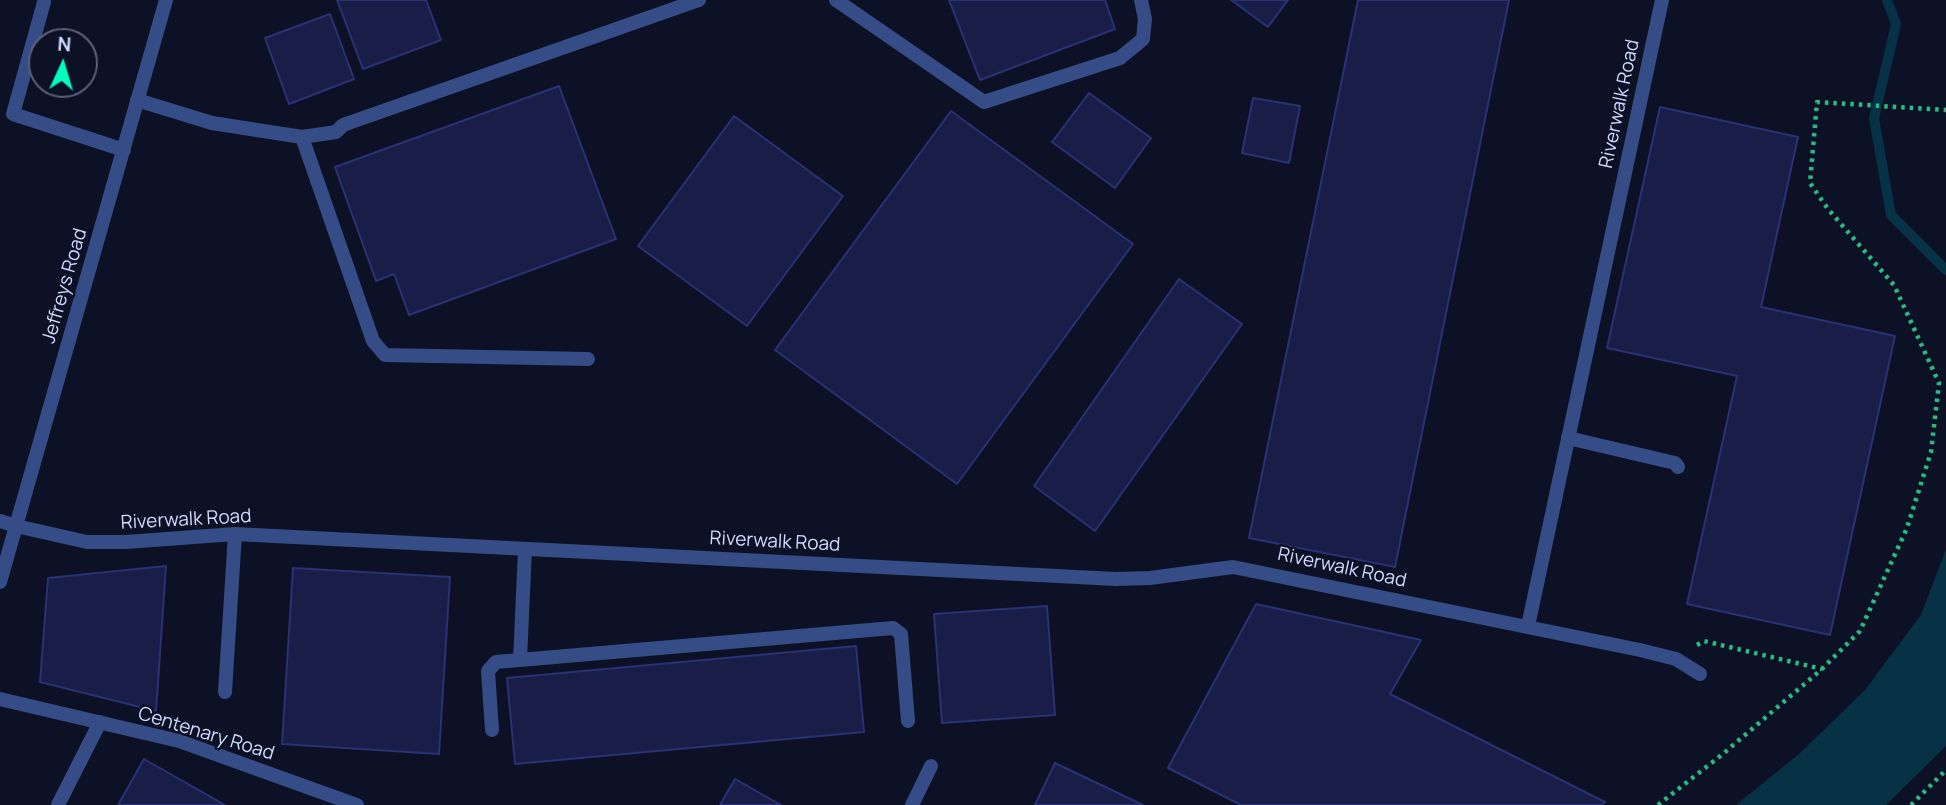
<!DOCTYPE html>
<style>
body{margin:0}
#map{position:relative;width:1946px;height:805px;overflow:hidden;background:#0d1125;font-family:Manrope,sans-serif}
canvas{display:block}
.north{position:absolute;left:28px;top:28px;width:70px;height:70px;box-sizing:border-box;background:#0d1125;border:2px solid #5b617c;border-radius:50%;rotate:4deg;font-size:19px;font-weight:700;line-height:28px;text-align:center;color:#d0daff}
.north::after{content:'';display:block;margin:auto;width:24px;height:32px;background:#00fbc3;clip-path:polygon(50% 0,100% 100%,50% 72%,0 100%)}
</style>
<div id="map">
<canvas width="1946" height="805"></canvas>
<div class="north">N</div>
</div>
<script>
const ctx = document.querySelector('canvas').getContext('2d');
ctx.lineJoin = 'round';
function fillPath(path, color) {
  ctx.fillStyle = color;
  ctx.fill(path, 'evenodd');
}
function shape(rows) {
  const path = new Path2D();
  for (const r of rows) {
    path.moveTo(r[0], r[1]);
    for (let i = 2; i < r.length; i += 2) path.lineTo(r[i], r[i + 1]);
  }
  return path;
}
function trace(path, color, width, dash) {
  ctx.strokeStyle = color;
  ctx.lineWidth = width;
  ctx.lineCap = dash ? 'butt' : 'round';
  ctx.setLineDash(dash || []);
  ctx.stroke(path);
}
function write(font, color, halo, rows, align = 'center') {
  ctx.font = font + ' Manrope,sans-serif';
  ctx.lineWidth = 5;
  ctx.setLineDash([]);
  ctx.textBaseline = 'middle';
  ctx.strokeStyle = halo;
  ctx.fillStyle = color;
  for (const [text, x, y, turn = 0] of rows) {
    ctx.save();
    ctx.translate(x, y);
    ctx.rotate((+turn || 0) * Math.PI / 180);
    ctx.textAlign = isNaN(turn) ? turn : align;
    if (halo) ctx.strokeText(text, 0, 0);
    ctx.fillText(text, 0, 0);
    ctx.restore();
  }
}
const water = shape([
 [1946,549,1946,746,1886,805,1736,805,1799,754,1865,690,1921,615]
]);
const stream = shape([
 [1887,0,1896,24,1874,118,1891,215,1946,270]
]);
const building = shape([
 [337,0,426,0,441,40,363,69,337,0],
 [949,0,1105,0,1115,29,980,80,949,0],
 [1231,0,1288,0,1268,27,1231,0],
 [1358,0,1509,0,1395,567,1249,538,1358,0],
 [330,14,354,79,289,104,265,38,330,14],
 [559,86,616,239,409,315,394,274,376,281,335,167,559,86],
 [1089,93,1151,138,1115,188,1052,142,1089,93],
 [1253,98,1300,106,1289,163,1242,153,1253,98],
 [1660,107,1798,137,1761,307,1895,336,1830,635,1687,604,1737,376,1607,348,1660,107],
 [951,111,1133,244,957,484,775,350,951,111],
 [734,116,843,196,747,326,638,246,734,116],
 [1179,279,1242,324,1095,531,1034,486,1179,279],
 [166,566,156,711,40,682,48,578,166,566],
 [293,568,450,577,439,754,282,744,293,568],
 [1256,604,1421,640,1390,694,1605,802,1602,805,1241,805,1168,768,1256,604],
 [1047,606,1055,715,942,723,934,614,1047,606],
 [856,646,864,732,515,764,507,678,856,646],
 [144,759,225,805,118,805,144,759],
 [1055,763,1143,805,1035,805,1055,763],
 [735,779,781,805,720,805,735,779]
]);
const path = shape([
 [1697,645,1704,641,1822,669],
 [1658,805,1724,753,1822,669,1860,631,1907,528,1931,452,1939,383,1894,285,1828,209,1810,183,1817,102,1946,110],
 [1911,805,1946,770]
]);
const lane = shape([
 [836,0,984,102,1120,58,1143,39,1145,19,1141,0],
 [44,2,13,114,124,150],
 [137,100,212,123,302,137,336,132,343,125,699,0],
 [302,137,373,341,385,355,588,359],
 [1568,438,1675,463,1678,467],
 [0,521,16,526],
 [520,660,525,549],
 [225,692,235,534],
 [0,699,179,741,357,805],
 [492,730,488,671,496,662,893,628,901,634,908,721],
 [58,805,100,722],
 [912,805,931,766]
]);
const street = shape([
 [16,526,87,542,126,542,235,534,1116,579,1150,578,1233,567,1640,650,1676,659,1700,674],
 [0,582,166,0],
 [1528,626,1662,0]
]);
const streetNames = [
 ["Riverwalk Road",1620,104,-78],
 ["Jeffreys Road",65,286,-74],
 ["Riverwalk Road",186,520,-3],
 ["Riverwalk Road",775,542,3],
 ["Riverwalk Road",1342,568,12],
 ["Centenary Road",206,734,17]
];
fillPath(water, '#073144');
trace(stream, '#073144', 10);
fillPath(building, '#181e47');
trace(building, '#293274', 2);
trace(path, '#28bc83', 4.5, [3.5, 5]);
trace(lane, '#354c86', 14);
trace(street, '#354c86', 14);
write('19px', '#d0daff', '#0d1125', streetNames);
</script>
